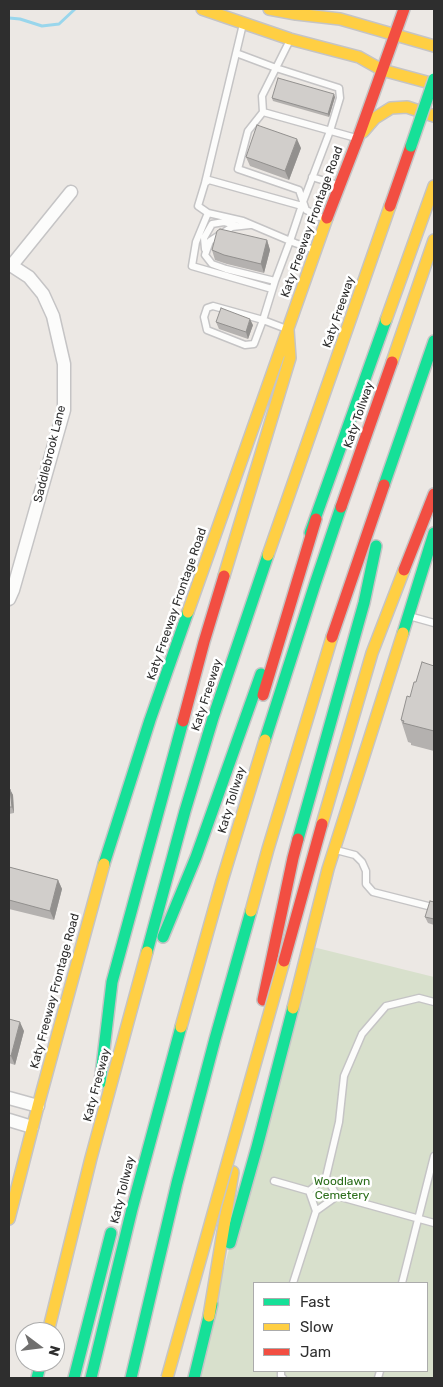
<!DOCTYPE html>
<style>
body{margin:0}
#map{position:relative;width:443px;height:1387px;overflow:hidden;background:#ece8e4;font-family:Rubik,sans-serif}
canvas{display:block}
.frame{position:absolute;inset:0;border:10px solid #2e2e2e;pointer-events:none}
.legend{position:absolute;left:253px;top:1282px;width:175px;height:90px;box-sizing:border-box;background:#fff;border:1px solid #ababab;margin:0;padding:6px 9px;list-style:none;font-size:15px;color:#2e2e2e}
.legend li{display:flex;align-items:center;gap:10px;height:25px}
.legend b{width:25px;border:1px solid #ababab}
.north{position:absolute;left:15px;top:1322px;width:50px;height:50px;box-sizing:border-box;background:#fff;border:1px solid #ababab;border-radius:50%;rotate:105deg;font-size:14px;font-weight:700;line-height:20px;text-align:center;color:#2e2e2e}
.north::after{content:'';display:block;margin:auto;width:18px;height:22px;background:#706f6e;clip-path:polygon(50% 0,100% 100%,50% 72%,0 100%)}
</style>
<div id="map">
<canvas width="443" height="1387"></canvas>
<div class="frame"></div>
<ul class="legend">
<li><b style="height:6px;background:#16e098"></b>Fast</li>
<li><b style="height:6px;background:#ffcf43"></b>Slow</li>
<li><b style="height:6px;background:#f24e42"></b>Jam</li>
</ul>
<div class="north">N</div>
</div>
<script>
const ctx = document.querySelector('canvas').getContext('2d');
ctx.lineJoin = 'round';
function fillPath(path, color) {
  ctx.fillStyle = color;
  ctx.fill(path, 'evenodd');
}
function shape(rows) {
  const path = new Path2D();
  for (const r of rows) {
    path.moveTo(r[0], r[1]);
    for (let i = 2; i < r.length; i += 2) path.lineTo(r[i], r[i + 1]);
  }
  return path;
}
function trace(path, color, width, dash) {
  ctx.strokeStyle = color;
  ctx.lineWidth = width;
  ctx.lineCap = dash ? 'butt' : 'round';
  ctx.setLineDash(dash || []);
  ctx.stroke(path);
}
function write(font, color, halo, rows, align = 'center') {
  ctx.font = font + ' Rubik,sans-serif';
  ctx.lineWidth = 5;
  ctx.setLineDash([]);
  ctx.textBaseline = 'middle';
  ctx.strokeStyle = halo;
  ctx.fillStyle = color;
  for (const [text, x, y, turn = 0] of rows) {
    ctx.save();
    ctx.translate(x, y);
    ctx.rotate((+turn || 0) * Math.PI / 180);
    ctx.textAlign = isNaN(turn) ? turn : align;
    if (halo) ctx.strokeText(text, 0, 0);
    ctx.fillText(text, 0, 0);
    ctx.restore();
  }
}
const cemetery = shape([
 [309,946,434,977,434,1378,195,1378],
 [254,1283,427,1283,427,1371,254,1371]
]);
const stream = shape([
 [9,18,20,19,42,26,59,24,75,9]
]);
const lane = shape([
 [236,53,276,68,339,88,340,98,330,131,303,202,290,241,275,281,263,320,254,344,245,345,207,330,204,317,207,308,213,306,263,320,284,328],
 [263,112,262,96,290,40],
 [312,177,338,185],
 [205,183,243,24],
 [208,213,198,206,205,183,209,180,302,206],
 [325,219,306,210,299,190,238,169,248,131,263,112,356,138],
 [250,225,232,227,210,241,205,255,212,264,226,269,275,281],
 [205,249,204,238,212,224,224,222,237,226],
 [272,289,192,266,196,242,208,213,243,221,295,243,314,250],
 [409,616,434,623],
 [336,850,355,855,362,862,366,871,366,884,373,892,428,906],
 [274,1181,309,1191,316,1211],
 [309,1191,326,1177],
 [337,1196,434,1223],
 [293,1283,316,1211,337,1196,326,1177,339,1122,344,1076,362,1034,386,1006,419,998,434,1002],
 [402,1283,434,1156],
 [281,1371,281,1376,283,1378],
 [378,1378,380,1371]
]);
const street = shape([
 [9,264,29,277,43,294,53,316,64,364,64,410,13,590,9,599],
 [12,265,71,192],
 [9,1098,38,1106],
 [9,1120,32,1127]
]);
const fast = shape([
 [384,485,434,341],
 [310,533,386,320],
 [403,633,434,533],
 [265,740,315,584,341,507],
 [298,839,364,603,376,546],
 [104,864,150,720,188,612],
 [163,937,196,857,261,674],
 [147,952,185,811,213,718,268,555],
 [100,1083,112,982,183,721],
 [230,1243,257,1147,293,1008],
 [37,1378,41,1362],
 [74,1378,111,1233],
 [91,1378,132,1209,181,1027],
 [131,1378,177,1183,215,1039,251,911],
 [194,1378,212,1304]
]);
const slow = shape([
 [202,9,290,39,359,57,382,70,434,84],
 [269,9,296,14,340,19,434,46],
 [363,132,375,118,391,108,407,107,434,116],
 [386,320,434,186],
 [392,362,434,240],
 [268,555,390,206],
 [224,576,290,358,288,330],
 [188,612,327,218],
 [322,824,372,653,404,570],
 [251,911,268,849,332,637],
 [293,1008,328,869,403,633],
 [181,1027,222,881,265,740],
 [9,1219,38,1106,104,864],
 [209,1316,233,1172],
 [48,1332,91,1158,147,952]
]);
const jam = shape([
 [390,206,411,146],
 [327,218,358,138,404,9],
 [341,507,392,362],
 [404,570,434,494],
 [332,637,384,485],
 [263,695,316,519],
 [183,721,204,642,224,576],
 [263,1000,293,858,298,839]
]);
const fastBridge = shape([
 [411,146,434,79]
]);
const slowBridge = shape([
 [167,1378,284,961]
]);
const jamBridge = shape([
 [284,961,322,824]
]);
const wall = shape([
 [335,97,329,117,273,101,272,98],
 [301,148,289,180,250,166,246,157],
 [267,240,270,250,264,273,227,264,215,260,212,250],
 [216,322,253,325,248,339,219,329],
 [434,666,434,751,411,745,411,743,408,742,401,720,416,682],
 [9,789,13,795,14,813,9,814],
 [9,867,58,880,62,889,54,920,9,909],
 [434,902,434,925,428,923,425,917],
 [9,1019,24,1031,15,1065,9,1063]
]);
const shadedWall = shape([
 [334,94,335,97,329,117,328,114],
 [297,139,301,148,289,180,285,171],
 [267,240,270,250,264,273,261,264],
 [250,319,253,325,248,339,246,332],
 [10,789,13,795,14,813,12,807],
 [58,880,62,889,54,920,50,911],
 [20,1022,24,1031,15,1065,11,1056]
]);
const building = shape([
 [278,78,334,94,328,114,272,98,278,78],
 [257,125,297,139,285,171,246,157,257,125],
 [220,229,267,240,261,264,224,255,212,250,217,231,220,229],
 [221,308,250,319,246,332,216,322,221,308],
 [422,662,434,666,434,731,403,723,404,721,401,720,407,696,410,697,414,682,416,682,422,662],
 [9,789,10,789,12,807,9,807,9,789],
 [9,867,58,880,50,911,9,900,9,867],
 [430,901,434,902,434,919,425,917,430,901],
 [9,1019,20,1022,11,1056,9,1055,9,1019]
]);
const streetNames = [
 ["Katy Freeway Frontage Road",312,222,-70],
 ["Katy Freeway",339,312,-71],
 ["Katy Tollway",359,415,-71],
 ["Saddlebrook Lane",50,454,-76],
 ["Katy Freeway Frontage Road",177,604,-71],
 ["Katy Freeway",207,695,-72],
 ["Katy Tollway",232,800,-73],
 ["Katy Freeway Frontage Road",55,991,-75],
 ["Katy Freeway",97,1085,-75],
 ["Katy Tollway",123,1190,-76]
];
const parkNames = [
 ["Woodlawn",342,1182],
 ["Cemetery",342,1196]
];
fillPath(cemetery, '#d8e0cc');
trace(stream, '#99d6ec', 3);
trace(lane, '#c5c4c5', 9);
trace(street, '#c5c4c5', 15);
trace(fast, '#c5c4c5', 14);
trace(slow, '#c5c4c5', 14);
trace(jam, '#c5c4c5', 14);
trace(lane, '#fcfcfb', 6);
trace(street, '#fcfcfb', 12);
trace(fast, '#16e098', 11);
trace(slow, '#ffcf43', 11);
trace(jam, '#f24e42', 11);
trace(fastBridge, '#c6c5c4', 14, []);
trace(slowBridge, '#c6c5c4', 14, []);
trace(jamBridge, '#c6c5c4', 14, []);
trace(fastBridge, '#16e098', 11);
trace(slowBridge, '#ffcf43', 11);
trace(jamBridge, '#f24e42', 11);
fillPath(wall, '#b4b1af');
fillPath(shadedWall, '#92908e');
fillPath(building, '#d1cecb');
trace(building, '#92908e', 1);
write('12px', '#2e2e2e', '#fff', streetNames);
write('12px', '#2c6e1b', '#fff', parkNames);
</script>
